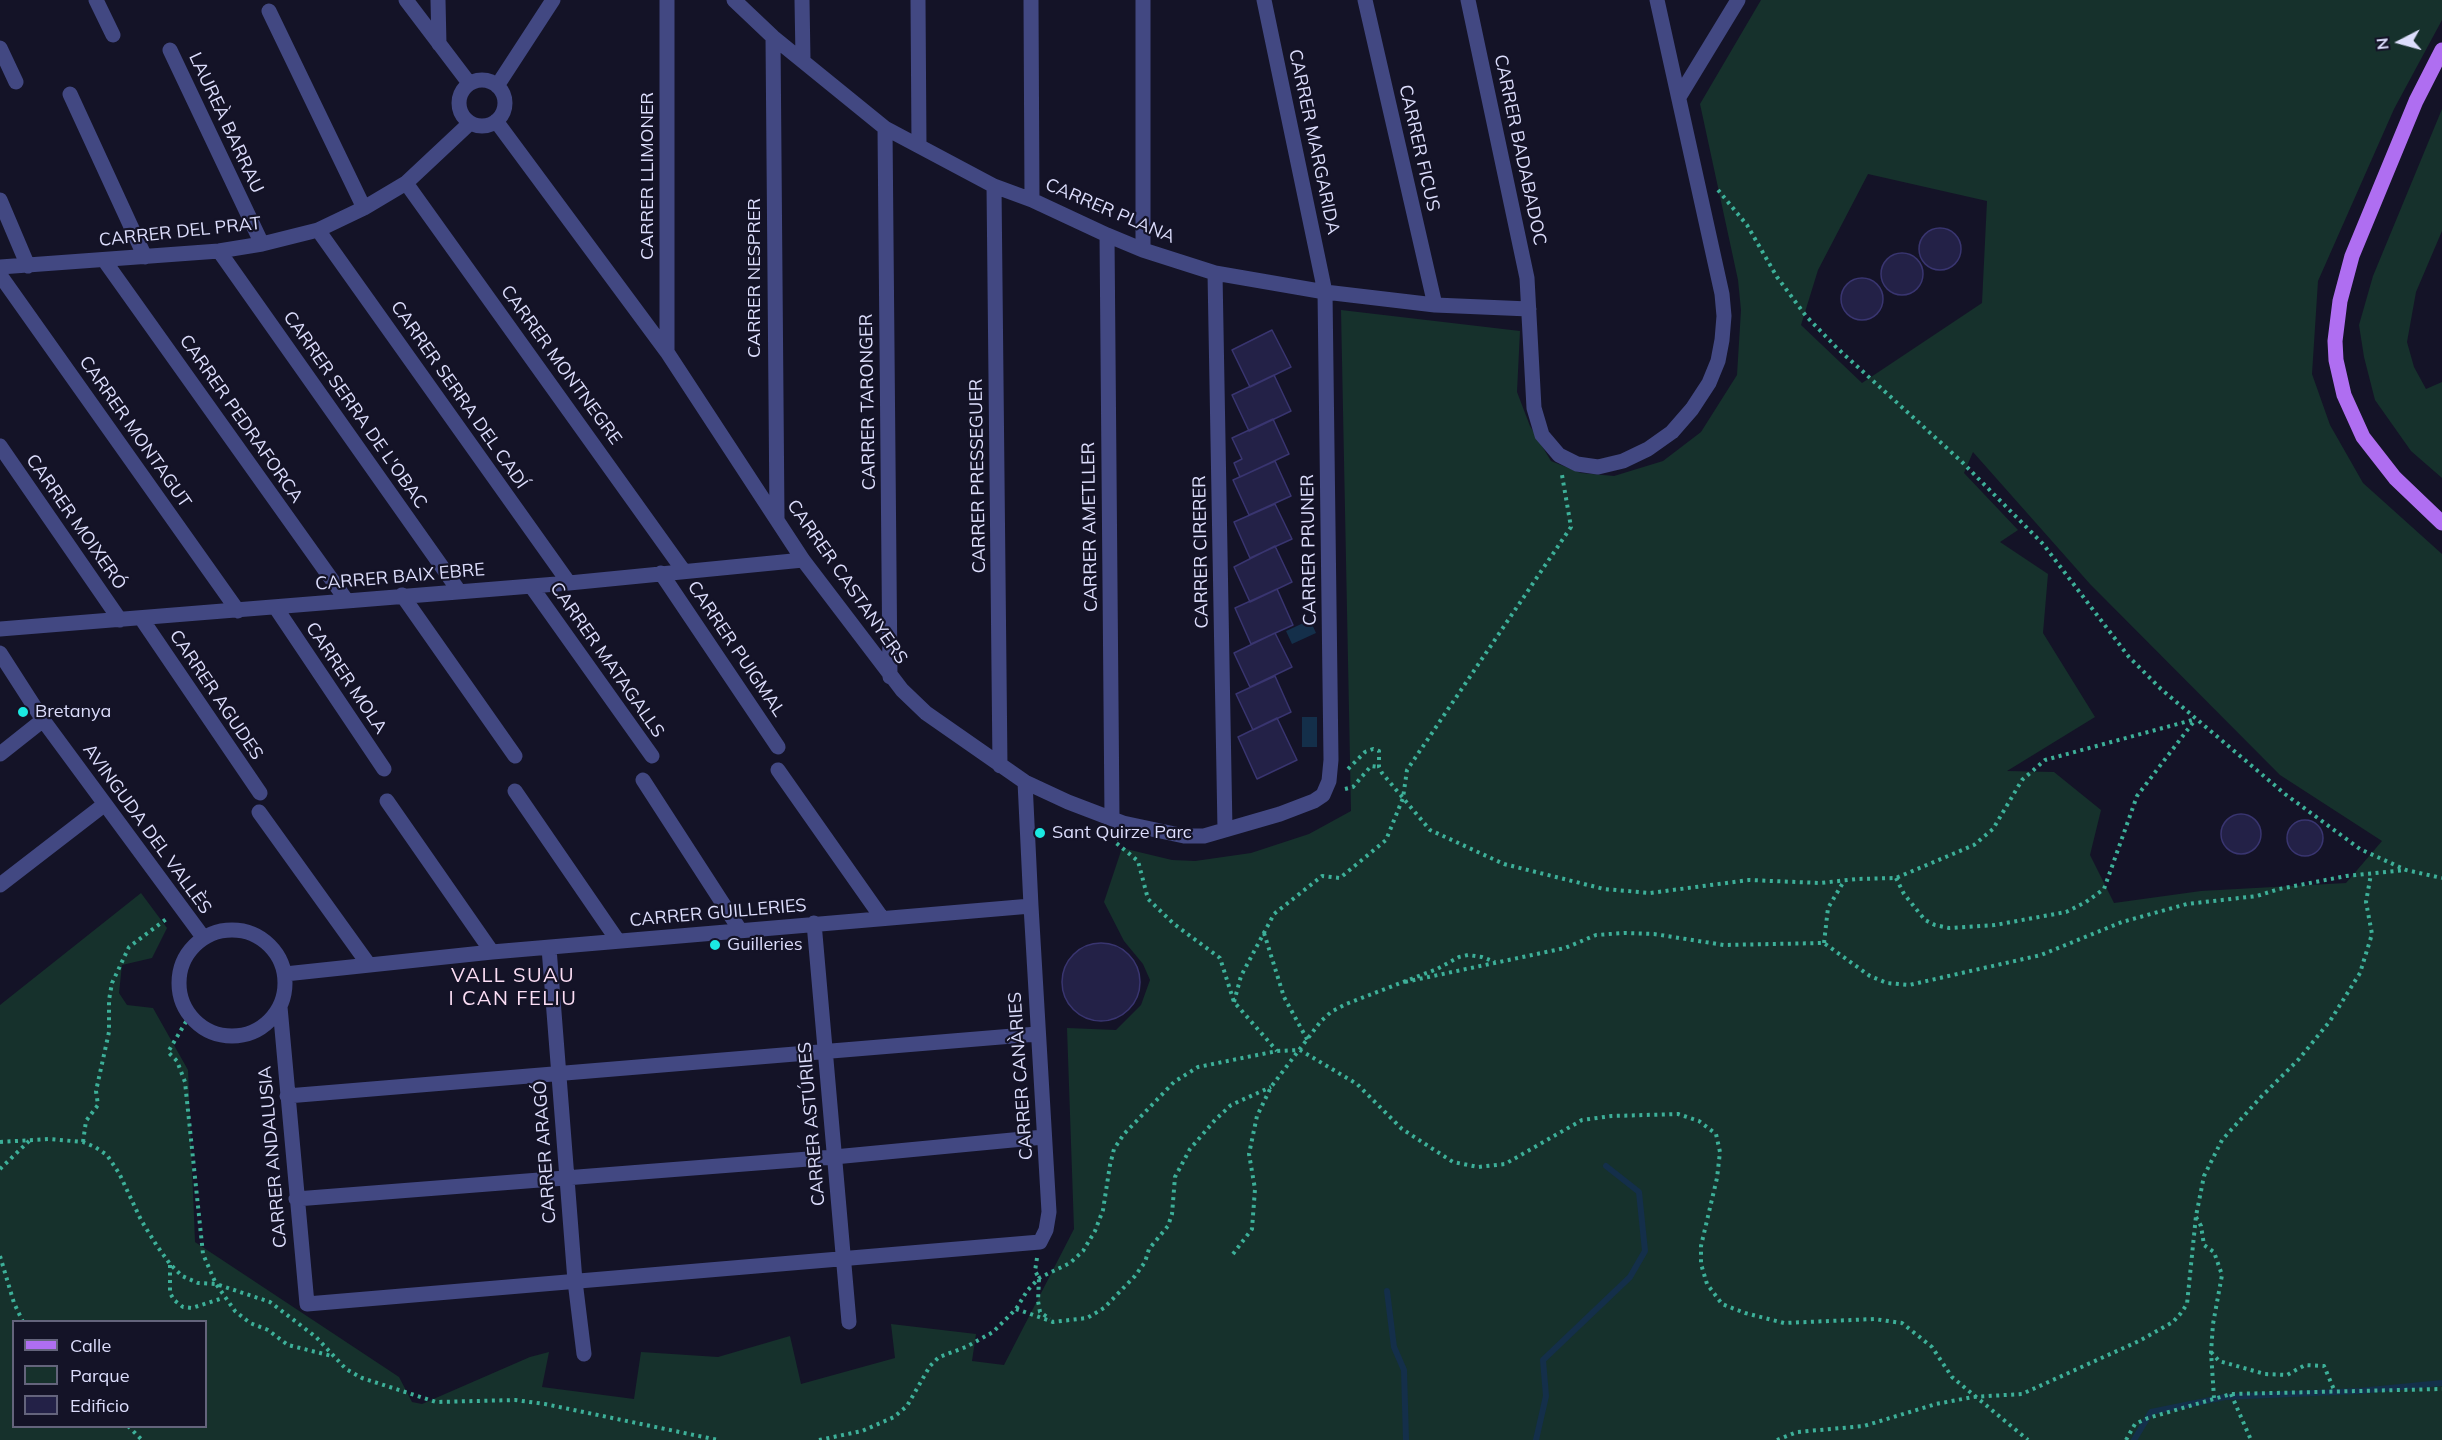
<!DOCTYPE html>
<meta charset="utf-8">
<style>
body{margin:0}
#map{position:relative;width:2442px;height:1440px;overflow:hidden;background:#141327;font-family:Mulish,sans-serif}
canvas{display:block}
.legend{position:absolute;left:12px;top:1320px;width:195px;height:108px;box-sizing:border-box;background:#141327;border:2px solid #64647c;margin:0;padding:8px 10px;list-style:none;font-size:18px;color:#dcddfc}
.legend li{display:flex;align-items:center;gap:12px;height:30px}
.legend b{width:30px;border:2px solid #64647c}
.north{position:absolute;left:2370px;top:12px;width:60px;height:60px;-webkit-text-stroke:4px #141327;paint-order:stroke;rotate:264deg;font-size:16px;font-weight:700;line-height:24px;text-align:center;color:#dcddfc}
.north::after{content:'';display:block;margin:auto;width:21px;height:27px;background:#dcddfc;clip-path:polygon(50% 0,100% 100%,50% 72%,0 100%)}
</style>
<div id="map">
<canvas width="2442" height="1440"></canvas>
<ul class="legend">
<li><b style="height:8px;background:#af6ef1"></b>Calle</li>
<li><b style="height:16px;background:#16312c"></b>Parque</li>
<li><b style="height:16px;background:#232147"></b>Edificio</li>
</ul>
<div class="north">N</div>
</div>
<script>
const ctx = document.querySelector('canvas').getContext('2d');
ctx.lineJoin = 'round';
function fillPath(path, color) {
  ctx.fillStyle = color;
  ctx.fill(path, 'evenodd');
}
function shape(rows) {
  const path = new Path2D();
  for (const r of rows) {
    if (r.length === 3) {
      path.moveTo(r[0] + r[2], r[1]);
      path.arc(r[0], r[1], r[2], 0, 2 * Math.PI);
      continue;
    }
    path.moveTo(r[0], r[1]);
    for (let i = 2; i < r.length; i += 2) path.lineTo(r[i], r[i + 1]);
  }
  return path;
}
function trace(path, color, width, dash) {
  ctx.strokeStyle = color;
  ctx.lineWidth = width;
  ctx.lineCap = dash ? 'butt' : 'round';
  ctx.setLineDash(dash || []);
  ctx.stroke(path);
}
function write(font, color, halo, rows, align = 'center') {
  ctx.font = font + ' Mulish,sans-serif';
  ctx.lineWidth = 4.5;
  ctx.setLineDash([]);
  ctx.textBaseline = 'middle';
  ctx.strokeStyle = halo;
  ctx.fillStyle = color;
  for (const [text, x, y, turn = 0] of rows) {
    ctx.save();
    ctx.translate(x, y);
    ctx.rotate((+turn || 0) * Math.PI / 180);
    ctx.textAlign = isNaN(turn) ? turn : align;
    if (halo) ctx.strokeText(text, 0, 0);
    ctx.fillText(text, 0, 0);
    ctx.restore();
  }
}
const green = shape([
 [1761,0,2442,0,2442,20,2394,109,2318,281,2312,374,2330,425,2363,483,2442,554,2442,1440,0,1440,0,1005,141,893,167,928,152,958,122,965,119,993,127,1005,153,1008,188,1070,195,1242,399,1377,412,1402,422,1404,530,1357,549,1352,542,1387,634,1399,641,1352,718,1357,790,1336,801,1384,895,1358,891,1324,976,1334,972,1361,1004,1365,1074,1229,1067,1028,1116,1030,1141,1005,1150,980,1143,964,1124,941,1104,902,1122,848,1172,860,1195,861,1251,853,1309,834,1351,811,1341,310,1520,331,1517,392,1530,426,1551,461,1581,473,1614,476,1663,461,1701,432,1737,375,1741,310,1738,280,1700,104],
 [1868,174,1987,201,1982,303,1862,383,1801,325,1818,270],
 [1973,452,2090,584,2280,775,2382,841,2346,883,2201,891,2114,903,2090,855,2101,810,2054,772,2007,771,2095,717,2043,633,2048,574,2000,542,2018,530,1964,473],
 [14,1322,206,1322,206,1426,14,1426],
 [2442,109,2442,231,2416,292,2407,342,2414,367,2426,389,2442,382,2442,478,2411,451,2375,400,2364,357,2359,325,2373,276]
]);
const water = shape([
 [1310,620,1316,633,1292,644,1286,631],
 [1302,717,1317,717,1317,747,1302,747]
]);
const stream = shape([
 [1387,1291,1394,1347,1404,1370,1406,1440],
 [1536,1440,1546,1396,1543,1360,1630,1277,1645,1251,1639,1192,1606,1166],
 [2134,1440,2151,1412,2225,1397,2359,1391,2442,1383]
]);
const building = shape([
 [1940,249,21],
 [1902,274,21],
 [1862,299,21],
 [1272,330,1291,367,1250,387,1232,350,1272,330],
 [1274,375,1291,411,1249,431,1232,395,1274,375],
 [1273,419,1289,454,1240,477,1234,463,1242,459,1232,438,1273,419],
 [1275,461,1291,496,1249,515,1233,480,1275,461],
 [1275,504,1292,539,1250,558,1234,522,1275,504],
 [1275,546,1292,582,1250,602,1234,567,1275,546],
 [1277,589,1293,625,1251,644,1235,608,1277,589],
 [1275,633,1292,667,1250,687,1234,653,1275,633],
 [1275,676,1291,712,1253,730,1236,694,1275,676],
 [1277,718,1297,760,1257,779,1238,737,1277,718],
 [2241,834,20],
 [2305,838,18],
 [1101,982,39]
]);
const path = shape([
 [1718,190,1747,225,1777,277,1806,316,1837,348,1961,461,2043,544,2129,657,2161,689,2285,794,2360,849,2406,870,2442,878],
 [1348,769,1365,752,1373,749,1379,751,1379,767,1382,773,1430,830,1504,864,1604,889,1650,893,1749,880,1820,883,1857,879,1896,878,1974,845,1993,829,2022,780,2045,760,2196,719],
 [1345,789,1353,787,1371,766,1379,767],
 [1117,837,1115,842,1138,861,1148,899,1174,924,1220,958,1234,1002,1277,1051],
 [1896,878,1904,894,1925,920,1935,925,1949,928,1995,925,2066,912,2086,902,2104,889,2137,796,2195,720],
 [1264,933,1284,997,1308,1041],
 [1824,943,1828,908,1844,881],
 [1405,982,1565,948,1596,935,1624,933,1654,934,1724,945,1824,943,1870,976,1887,983,1909,985,2041,955,2122,922,2187,904,2257,896,2279,889,2346,876,2405,870],
 [1234,1002,1241,976,1274,914,1322,876,1340,878,1386,840,1403,798,1407,770,1571,527,1562,475],
 [190,1015,168,1052,177,1061,185,1082,203,1254,216,1284,235,1311,250,1323,268,1330,288,1345,332,1356],
 [0,1142,49,1139,83,1142,95,1147,107,1155,119,1173,141,1220,157,1246,170,1264,182,1276,198,1283,216,1284,270,1302,316,1337,346,1369,362,1378,436,1402,515,1400,545,1404,718,1440],
 [83,1142,86,1121,98,1105,96,1091,109,1032,109,1000,112,983,129,947,169,917],
 [0,1169,29,1141],
 [2196,1217,2201,1226,2204,1245,2214,1252,2222,1275,2213,1324,2211,1352,2214,1398],
 [1233,1254,1252,1229,1255,1189,1249,1154,1257,1116,1271,1087,1321,1021,1331,1012,1346,1004,1437,969,1459,957,1468,955,1482,957,1495,962],
 [0,1256,14,1303,23,1322],
 [1037,1258,1035,1271,1039,1278,1038,1301,1040,1312,1050,1319],
 [170,1265,170,1293,174,1300,183,1307,192,1308,223,1298],
 [1016,1309,1053,1322,1087,1318,1104,1308,1135,1276,1145,1262,1149,1249,1168,1226,1172,1214,1175,1177,1190,1149,1215,1120,1231,1105,1271,1087],
 [2211,1352,2219,1361,2265,1374,2287,1375,2305,1365,2324,1366,2335,1392],
 [2231,1394,2251,1440],
 [128,1426,142,1440],
 [819,1440,862,1431,894,1417,907,1406,930,1366,939,1357,966,1347,993,1332,1016,1309,1027,1291,1039,1278,1070,1263,1083,1251,1095,1231,1103,1210,1110,1165,1114,1149,1124,1134,1174,1082,1198,1067,1277,1051,1300,1050,1357,1084,1402,1129,1453,1162,1478,1167,1505,1164,1582,1120,1612,1116,1678,1114,1699,1121,1716,1134,1720,1152,1717,1178,1701,1246,1701,1264,1707,1284,1722,1304,1745,1313,1784,1323,1874,1319,1902,1323,1932,1347,1952,1377,2028,1440],
 [1777,1440,1797,1432,1864,1426,1936,1404,1973,1397,2022,1394,2139,1341,2173,1322,2181,1313,2187,1304,2196,1216,2204,1176,2222,1140,2261,1097,2299,1059,2330,1021,2360,973,2372,934,2366,902,2371,874],
 [2126,1440,2135,1424,2148,1418,2231,1394,2442,1389]
]);
const minor = shape([
 [96,0,113,35],
 [406,0,469,83],
 [438,0,439,44],
 [667,0,667,352],
 [734,0,773,37,885,128,994,186,1032,200,1107,235,1143,250,1215,273,1325,292,1435,305,1529,309],
 [802,0,803,59],
 [918,0,919,145],
 [1031,0,1032,200],
 [1143,0,1143,250],
 [1365,0,1435,305],
 [1468,0,1527,278,1534,408,1542,435,1559,455,1577,464,1598,467,1623,461,1648,449,1672,432,1692,409,1709,383,1718,361,1722,340,1724,316,1722,294,1657,0],
 [269,11,364,208],
 [773,37,777,518],
 [0,48,16,82],
 [170,50,262,244],
 [482,103,23],
 [497,86,553,0],
 [70,94,145,257],
 [1679,97,1738,0],
 [496,121,667,352,803,560,902,690,926,713,1025,782,1068,802,1123,823,1184,836,1204,836,1280,814,1314,801,1323,795,1329,781,1331,760,1325,292,1264,0],
 [885,128,890,677],
 [406,183,683,570],
 [994,186,1000,766],
 [0,200,28,266],
 [318,230,569,583],
 [1107,235,1112,818],
 [219,251,459,591],
 [104,260,347,601],
 [0,267,219,251,262,244,318,230,364,208,406,183,470,123],
 [1215,273,1225,830],
 [0,275,238,611],
 [0,446,120,620],
 [661,573,778,747],
 [531,586,652,756],
 [402,595,515,756],
 [276,608,384,769],
 [141,618,260,793],
 [0,629,569,583,803,560],
 [0,653,43,720,203,937],
 [0,754,43,720],
 [778,770,882,918],
 [643,780,740,930],
 [515,791,618,941],
 [387,801,492,952],
 [259,812,369,965],
 [0,885,105,804],
 [814,923,849,1322],
 [232,983,53],
 [549,948,575,1281,584,1354],
 [285,974,492,952,1031,906,1025,782],
 [280,1007,307,1304,1040,1242,1046,1230,1049,1212,1031,906],
 [287,1096,1037,1034],
 [296,1199,834,1157,1044,1137]
]);
const major = shape([
 [2442,50,2416,101,2352,256,2340,301,2335,341,2336,360,2344,395,2363,437,2395,478,2442,523]
]);
const markers = [
 [23,712,6,"#1be9e2"],
 [1040,833,6,"#1be9e2"],
 [715,945,6,"#1be9e2"]
];
const streetNames = [
 ["LAUREÀ BARRAU",226,123,65],
 ["CARRER MARGARIDA",1314,142,78],
 ["CARRER FICUS",1419,148,77],
 ["CARRER BADABADOC",1520,150,78],
 ["CARRER LLIMONER",648,176,-90],
 ["CARRER PLANA",1110,211,23],
 ["CARRER DEL PRAT",180,232,-6],
 ["CARRER NESPRER",755,278,-90],
 ["CARRER MONTNEGRE",561,365,54],
 ["CARRER SERRA DEL CADÍ",459,395,55],
 ["CARRER TARONGER",868,402,-91],
 ["CARRER SERRA DE L'OBAC",355,410,55],
 ["CARRER PEDRAFORCA",241,419,55],
 ["CARRER MONTAGUT",135,432,55],
 ["CARRER PRESSEGUER",978,476,-91],
 ["CARRER MOIXERÓ",76,522,55],
 ["CARRER AMETLLER",1090,527,-91],
 ["CARRER PRUNER",1309,550,-91],
 ["CARRER CIRERER",1201,552,-91],
 ["CARRER BAIX EBRE",400,577,-5],
 ["CARRER CASTANYERS",847,582,55],
 ["CARRER PUIGMAL",736,649,56],
 ["CARRER MATAGALLS",607,660,55],
 ["CARRER MOLA",346,678,56],
 ["CARRER AGUDES",216,695,56],
 ["AVINGUDA DEL VALLÈS",147,829,54],
 ["CARRER GUILLERIES",718,913,-5],
 ["CARRER CANÀRIES",1021,1076,-94],
 ["CARRER ASTÚRIES",812,1124,-95],
 ["CARRER ARAGÓ",545,1152,-94],
 ["CARRER ANDALUSIA",273,1157,-95]
];
const poiNames = [
 ["Bretanya",35,712],
 ["Sant Quirze Parc",1052,833],
 ["Guilleries",727,945]
];
const neighbourhoodNames = [
 ["VALL SUAU",513,976],
 ["I CAN FELIU",513,999]
];
fillPath(green, '#16312c');
fillPath(water, '#142f4a');
trace(stream, '#142f4a', 6);
fillPath(building, '#232147');
trace(building, '#393570', 1.5);
trace(path, '#3db099', 4, [3, 4.5]);
trace(minor, '#424882', 15);
trace(major, '#af6ef1', 15);
for (const [x, y, r, color] of markers) {
  const dot = new Path2D();
  dot.arc(x, y, r, 0, 2 * Math.PI);
  ctx.fillStyle = color;
  ctx.fill(dot);
  trace(dot, '#141327', 2);
}
write('18px', '#dcddfc', '#141327', streetNames);
write('18px', '#dcddfc', '#141327', poiNames, 'left');
ctx.letterSpacing = '1.5px';
write('20px', '#fcdef5', '#141327', neighbourhoodNames);
ctx.letterSpacing = '0px';
</script>
